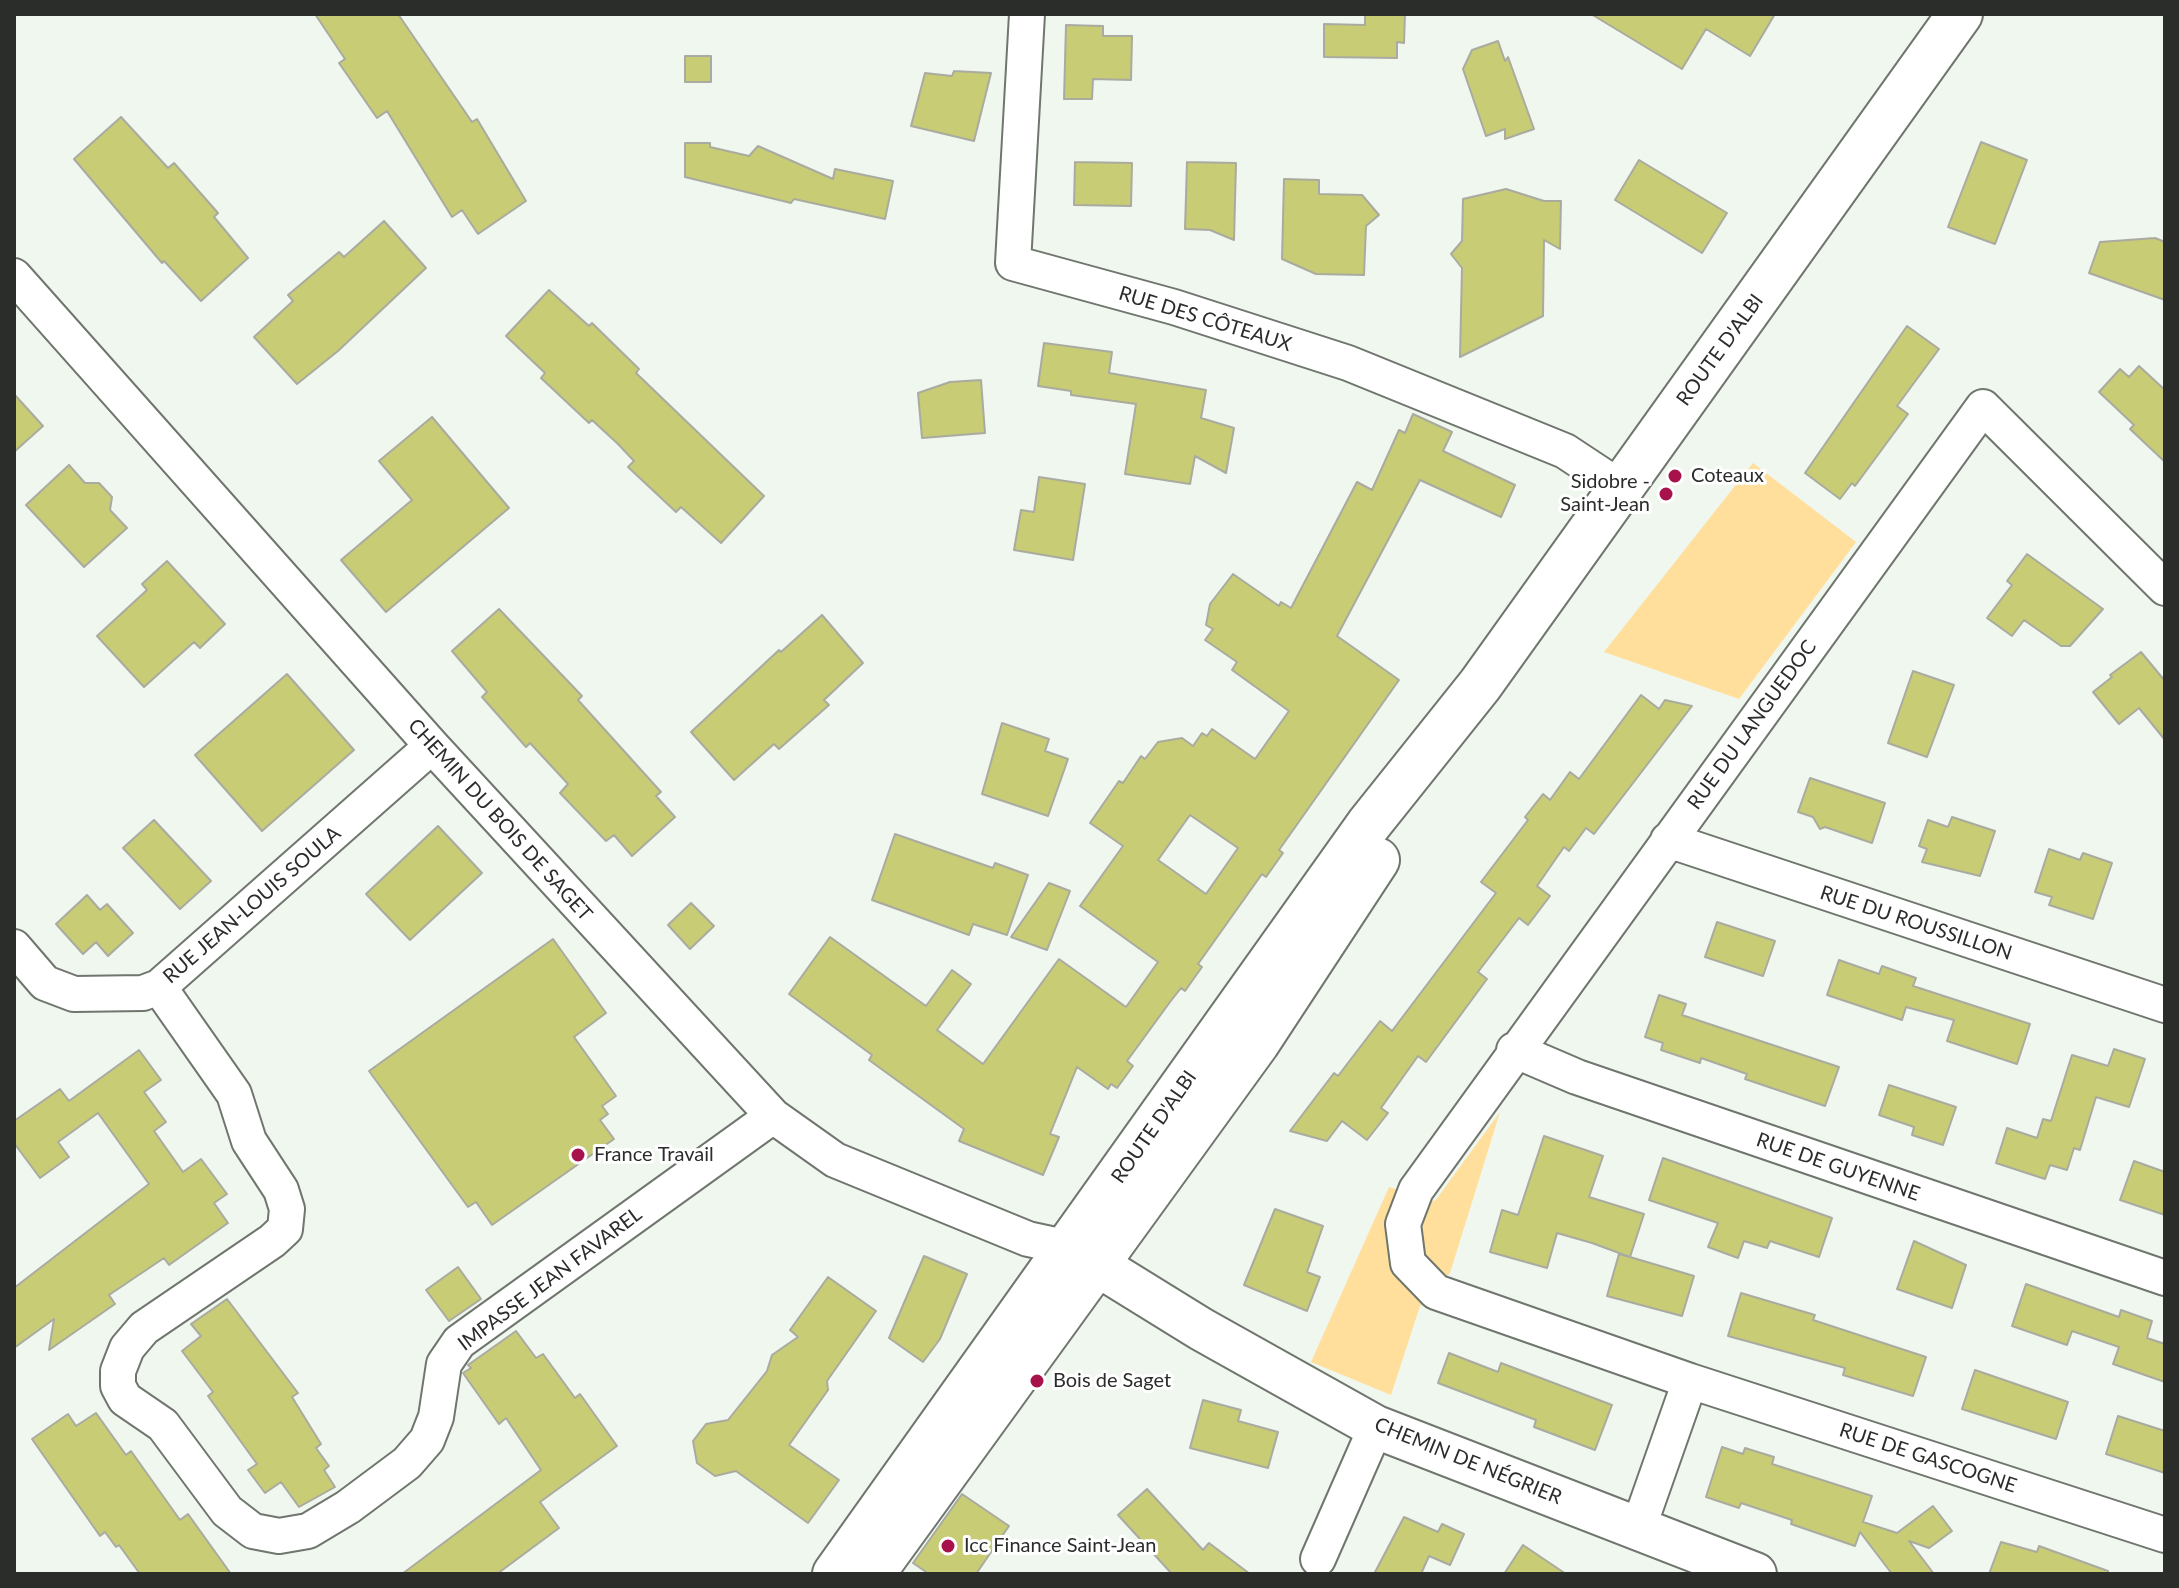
<!DOCTYPE html>
<meta charset="utf-8">
<style>
body{margin:0}
#map{position:relative;width:2179px;height:1588px;overflow:hidden;background:#f0f7ee;font-family:Lato,sans-serif}
canvas{display:block}
.frame{position:absolute;inset:0;border:16px solid #2a2d29;pointer-events:none}
</style>
<div id="map">
<canvas width="2179" height="1588"></canvas>
<div class="frame"></div>
</div>
<script>
const ctx = document.querySelector('canvas').getContext('2d');
ctx.lineJoin = 'round';
function fillPath(path, color) {
  ctx.fillStyle = color;
  ctx.fill(path, 'evenodd');
}
function shape(rows) {
  const path = new Path2D();
  for (const r of rows) {
    path.moveTo(r[0], r[1]);
    for (let i = 2; i < r.length; i += 2) path.lineTo(r[i], r[i + 1]);
  }
  return path;
}
function trace(path, color, width, dash) {
  ctx.strokeStyle = color;
  ctx.lineWidth = width;
  ctx.lineCap = dash ? 'butt' : 'round';
  ctx.setLineDash(dash || []);
  ctx.stroke(path);
}
function write(font, color, halo, rows, align = 'center') {
  ctx.font = font + ' Lato,sans-serif';
  ctx.lineWidth = 6;
  ctx.setLineDash([]);
  ctx.textBaseline = 'middle';
  ctx.strokeStyle = halo;
  ctx.fillStyle = color;
  for (const [text, x, y, turn = 0] of rows) {
    ctx.save();
    ctx.translate(x, y);
    ctx.rotate((+turn || 0) * Math.PI / 180);
    ctx.textAlign = isNaN(turn) ? turn : align;
    if (halo) ctx.strokeText(text, 0, 0);
    ctx.fillText(text, 0, 0);
    ctx.restore();
  }
}
const green = shape([
 [1753,463,1856,542,1739,699,1604,652],
 [1500,1112,1450,1273,1420,1306,1391,1395,1311,1362,1389,1187,1435,1201]
]);
const building = shape([
 [315,14,398,14,472,122,477,119,526,201,478,234,462,210,452,217,387,111,377,118,339,63,345,59,315,14],
 [1365,14,1405,14,1404,43,1397,42,1397,58,1324,57,1324,24,1365,25,1365,14],
 [1591,14,1775,14,1750,56,1706,29,1682,69,1591,14],
 [1066,25,1103,26,1103,36,1132,36,1131,80,1093,79,1092,99,1064,99,1066,25],
 [1498,41,1505,61,1508,57,1534,129,1505,139,1505,129,1486,136,1463,69,1472,50,1498,41],
 [685,56,711,56,711,82,685,82,685,56],
 [954,71,991,73,974,141,911,126,925,73,952,76,954,71],
 [121,117,168,168,174,163,218,213,214,217,248,258,201,301,164,261,162,263,74,159,121,117],
 [1981,142,2027,160,1995,244,1948,227,1981,142],
 [685,143,710,143,710,147,749,156,758,146,833,179,835,169,893,181,885,219,794,199,791,203,685,177,685,143],
 [1639,160,1727,213,1702,253,1615,200,1639,160],
 [1075,162,1132,163,1131,206,1074,205,1075,162],
 [1187,162,1236,163,1234,240,1210,230,1185,229,1187,162],
 [1284,179,1319,180,1319,194,1362,195,1379,215,1366,226,1364,275,1316,274,1282,259,1284,179],
 [1506,189,1544,201,1561,201,1560,249,1544,240,1543,316,1460,357,1462,268,1451,254,1462,241,1463,199,1506,189],
 [384,221,426,268,338,351,297,384,254,337,293,301,288,295,339,252,344,257,384,221],
 [2155,238,2165,242,2165,300,2089,273,2100,242,2155,238],
 [549,290,589,326,592,323,639,369,636,373,764,496,721,543,681,507,676,512,628,467,634,461,618,444,592,420,589,423,541,378,545,373,506,336,549,290],
 [1907,326,1939,349,1897,406,1908,414,1855,486,1852,483,1840,499,1805,473,1907,326],
 [1044,343,1112,352,1109,373,1206,390,1201,418,1234,428,1226,473,1195,456,1190,484,1125,474,1136,404,1071,395,1071,391,1038,386,1044,343],
 [2139,366,2165,390,2165,462,2130,429,2134,425,2099,392,2120,369,2129,377,2139,366],
 [981,380,985,433,922,438,918,393,950,382,981,380],
 [14,394,43,426,14,452,14,394],
 [1413,414,1452,432,1443,451,1515,485,1501,517,1420,480,1337,636,1399,680,1279,850,1283,853,1266,877,1262,874,1198,964,1202,967,1185,991,1181,988,1170,1002,1127,1061,1133,1066,1117,1088,1111,1084,1108,1089,1077,1067,1050,1134,1059,1137,1043,1175,959,1141,964,1129,869,1060,872,1055,789,994,830,937,926,1006,952,970,971,984,937,1030,983,1064,1059,959,1126,1007,1158,962,1080,906,1123,846,1090,823,1119,781,1123,783,1141,756,1145,759,1158,742,1182,738,1193,746,1202,733,1207,736,1212,729,1255,759,1289,711,1232,670,1237,662,1205,640,1213,629,1206,625,1210,604,1233,574,1279,606,1281,602,1291,608,1357,482,1372,490,1399,430,1405,433,1413,414],
 [1190,815,1238,848,1206,894,1158,860,1190,815],
 [432,417,509,508,386,612,341,560,412,500,379,461,432,417],
 [69,465,85,483,99,483,112,497,110,510,127,528,84,567,26,505,69,465],
 [1039,477,1085,484,1073,560,1014,550,1021,510,1034,512,1039,477],
 [2027,554,2103,609,2070,646,2061,646,2024,620,2012,636,1987,618,2012,585,2007,581,2027,554],
 [167,561,225,624,200,648,194,642,144,687,97,636,147,590,142,584,167,561],
 [499,609,582,696,578,700,661,792,656,796,675,817,632,856,614,835,606,841,560,793,568,784,530,743,526,747,482,697,487,692,452,651,499,609],
 [822,615,863,663,824,700,829,705,779,749,774,744,734,780,691,732,779,650,781,652,822,615],
 [2141,652,2165,681,2165,740,2139,708,2119,724,2093,692,2112,677,2110,675,2141,652],
 [1913,671,1954,685,1927,757,1888,743,1913,671],
 [287,674,354,750,262,831,195,755,287,674],
 [1641,695,1659,709,1665,700,1692,706,1594,834,1586,828,1569,851,1564,847,1537,886,1550,896,1528,925,1519,918,1478,972,1487,979,1426,1062,1418,1056,1381,1108,1388,1113,1367,1140,1342,1121,1327,1141,1290,1131,1334,1073,1338,1076,1380,1021,1392,1031,1496,893,1481,882,1528,820,1525,817,1543,794,1550,800,1570,772,1579,779,1641,695],
 [1002,723,1049,739,1045,751,1068,759,1048,816,982,794,1002,723],
 [1810,778,1885,803,1872,843,1825,827,1820,829,1813,817,1798,812,1810,778],
 [1952,817,1995,831,1980,876,1922,862,1927,849,1919,846,1928,820,1948,827,1952,817],
 [154,820,211,881,180,909,123,848,154,820],
 [438,826,482,873,410,940,366,894,438,826],
 [895,834,993,868,995,863,1028,875,1007,935,973,924,969,935,872,900,895,834],
 [2049,849,2080,860,2083,853,2112,863,2093,919,2049,905,2052,897,2035,892,2049,849],
 [1049,883,1070,891,1047,950,1011,937,1049,883],
 [87,895,100,910,107,904,133,933,108,956,96,942,83,954,56,924,87,895],
 [691,903,714,926,690,949,668,925,691,903],
 [1717,922,1775,941,1763,976,1705,957,1717,922],
 [553,939,606,1013,574,1037,616,1096,602,1106,608,1114,600,1120,614,1139,492,1225,476,1202,468,1207,369,1071,553,939],
 [1839,960,1879,974,1882,966,1916,978,1913,986,2030,1024,2017,1064,1947,1041,1954,1020,1906,1007,1902,1020,1827,995,1839,960],
 [1659,995,1686,1004,1682,1015,1839,1067,1825,1106,1745,1079,1747,1074,1701,1058,1700,1063,1661,1050,1663,1043,1645,1037,1659,995],
 [2114,1049,2145,1059,2129,1107,2096,1097,2080,1150,2074,1148,2067,1170,2050,1165,2045,1179,1996,1163,2007,1128,2037,1138,2043,1119,2051,1121,2072,1055,2108,1066,2114,1049],
 [139,1050,161,1080,144,1092,166,1122,154,1131,183,1172,201,1159,227,1194,214,1203,228,1223,169,1265,164,1258,109,1295,115,1304,49,1350,54,1319,14,1348,14,1288,149,1184,98,1113,58,1142,69,1157,40,1178,14,1143,14,1121,60,1089,69,1101,139,1050],
 [1889,1085,1956,1107,1943,1145,1912,1135,1914,1127,1879,1115,1889,1085],
 [1544,1136,1603,1156,1589,1197,1644,1214,1630,1257,1694,1276,1682,1316,1607,1296,1619,1254,1630,1257,1592,1243,1557,1233,1547,1268,1490,1252,1502,1210,1518,1215,1544,1136],
 [1663,1158,1832,1218,1819,1257,1770,1241,1767,1248,1744,1241,1738,1258,1708,1247,1718,1223,1649,1200,1663,1158],
 [2134,1161,2165,1172,2165,1215,2120,1200,2134,1161],
 [1275,1209,1323,1226,1307,1272,1320,1277,1307,1311,1244,1285,1275,1209],
 [1914,1241,1966,1265,1952,1308,1897,1289,1914,1241],
 [924,1256,967,1274,940,1339,923,1362,889,1338,924,1256],
 [458,1267,481,1299,449,1321,426,1290,458,1267],
 [828,1277,876,1311,827,1381,828,1390,789,1445,839,1480,808,1523,736,1471,715,1476,697,1463,693,1441,706,1424,728,1420,767,1371,772,1355,798,1337,790,1330,828,1277],
 [2026,1284,2119,1317,2121,1310,2152,1321,2147,1338,2165,1344,2165,1382,2113,1364,2119,1347,2072,1331,2067,1345,2012,1326,2026,1284],
 [1741,1293,1815,1315,1813,1320,1926,1357,1913,1396,1843,1375,1845,1368,1728,1336,1741,1293],
 [227,1299,298,1393,292,1397,321,1444,316,1448,329,1466,324,1470,335,1487,299,1507,281,1482,265,1493,248,1470,257,1464,208,1396,213,1392,182,1351,201,1336,191,1324,227,1299],
 [516,1331,536,1358,543,1354,575,1398,580,1394,617,1446,540,1502,559,1528,497,1574,402,1574,541,1470,506,1418,499,1424,463,1373,471,1368,468,1365,516,1331],
 [1449,1353,1498,1372,1501,1363,1612,1405,1595,1450,1534,1427,1536,1420,1438,1383,1449,1353],
 [1975,1370,2068,1402,2056,1439,1962,1409,1975,1370],
 [1203,1400,1241,1410,1238,1421,1278,1432,1268,1468,1190,1448,1203,1400],
 [96,1413,126,1455,131,1451,180,1520,188,1514,231,1574,140,1574,119,1545,116,1547,105,1532,100,1536,32,1439,68,1414,76,1426,96,1413],
 [2118,1416,2165,1431,2165,1473,2106,1454,2118,1416],
 [1722,1447,1743,1454,1745,1448,1774,1457,1772,1464,1872,1496,1863,1522,1897,1533,1933,1506,1952,1531,1929,1548,1909,1541,1934,1574,1892,1574,1860,1532,1855,1546,1791,1524,1792,1520,1741,1503,1739,1508,1706,1497,1722,1447],
 [1147,1489,1203,1550,1209,1543,1250,1574,1172,1574,1118,1515,1147,1489],
 [962,1494,1009,1526,976,1574,929,1574,913,1563,962,1494],
 [1404,1517,1438,1532,1442,1524,1464,1534,1450,1565,1429,1556,1421,1574,1374,1574,1404,1517],
 [2001,1542,2037,1552,2039,1546,2108,1571,2108,1574,1989,1574,2001,1542],
 [1523,1545,1566,1574,1504,1574,1523,1545]
]);
const minor = shape([
 [1027,14,1013,263,1174,307,1348,363,1565,451,1621,488],
 [14,276,432,746,773,1116,835,1160,1028,1239,1070,1248],
 [1668,840,2165,1005],
 [14,947,45,983,74,994,143,993,159,987,432,746],
 [159,987,234,1094,249,1141,281,1190,287,1209,285,1229,272,1241,144,1328,127,1348,118,1371,118,1386,125,1399,163,1425,227,1511,253,1531,279,1536,308,1531,348,1507,407,1463,427,1440,436,1417,444,1364,459,1342,773,1116],
 [1514,1050,1577,1077,2165,1278],
 [1690,1381,2165,1535],
 [1638,1529,1690,1381,1436,1292,1408,1263,1403,1224,1416,1190,1983,407,2165,588],
 [1318,1559,1376,1427]
]);
const tertiary = shape([
 [1070,1248,1201,1329,1376,1427,1755,1574]
]);
const primary = shape([
 [835,1574,1369,824,1480,685,1960,14],
 [872,1574,1257,1043,1377,860]
]);
const markers = [
 [1675,476,8,"#a7124a"],
 [1666,494,8,"#a7124a"],
 [578,1155,8,"#a7124a"],
 [1037,1381,8,"#a7124a"],
 [948,1546,8,"#a7124a"]
];
const streetNames = [
 ["RUE DES CÔTEAUX",1205,319,17],
 ["ROUTE D'ALBI",1720,350,-54],
 ["RUE DU LANGUEDOC",1752,725,-54],
 ["CHEMIN DU BOIS DE SAGET",500,820,48],
 ["RUE JEAN-LOUIS SOULA",252,905,-41],
 ["RUE DU ROUSSILLON",1916,923,18],
 ["ROUTE D'ALBI",1154,1127,-55],
 ["RUE DE GUYENNE",1838,1167,19],
 ["IMPASSE JEAN FAVAREL",550,1279,-37],
 ["RUE DE GASCOGNE",1928,1458,18],
 ["CHEMIN DE NÉGRIER",1468,1461,22]
];
const poiNames = [
 ["Coteaux",1691,476],
 ["Sidobre -",1650,482,"right"],
 ["Saint-Jean",1650,505,"right"],
 ["France Travail",594,1155],
 ["Bois de Saget",1053,1381],
 ["Icc Finance Saint-Jean",964,1546]
];
fillPath(green, '#ffdf9b');
fillPath(building, '#c7cc75');
trace(building, '#aaaba0', 2);
trace(minor, '#6f766d', 38);
trace(tertiary, '#6f766d', 46);
trace(primary, '#6f766d', 48);
trace(minor, '#fff', 34);
trace(tertiary, '#fff', 42);
trace(primary, '#fff', 44);
for (const [x, y, r, color] of markers) {
  const dot = new Path2D();
  dot.arc(x, y, r, 0, 2 * Math.PI);
  ctx.fillStyle = color;
  ctx.fill(dot);
  trace(dot, '#fff', 3);
}
write('20px', '#2a2d29', '#fff', streetNames);
write('20px', '#2a2d29', '#fff', poiNames, 'left');
</script>
